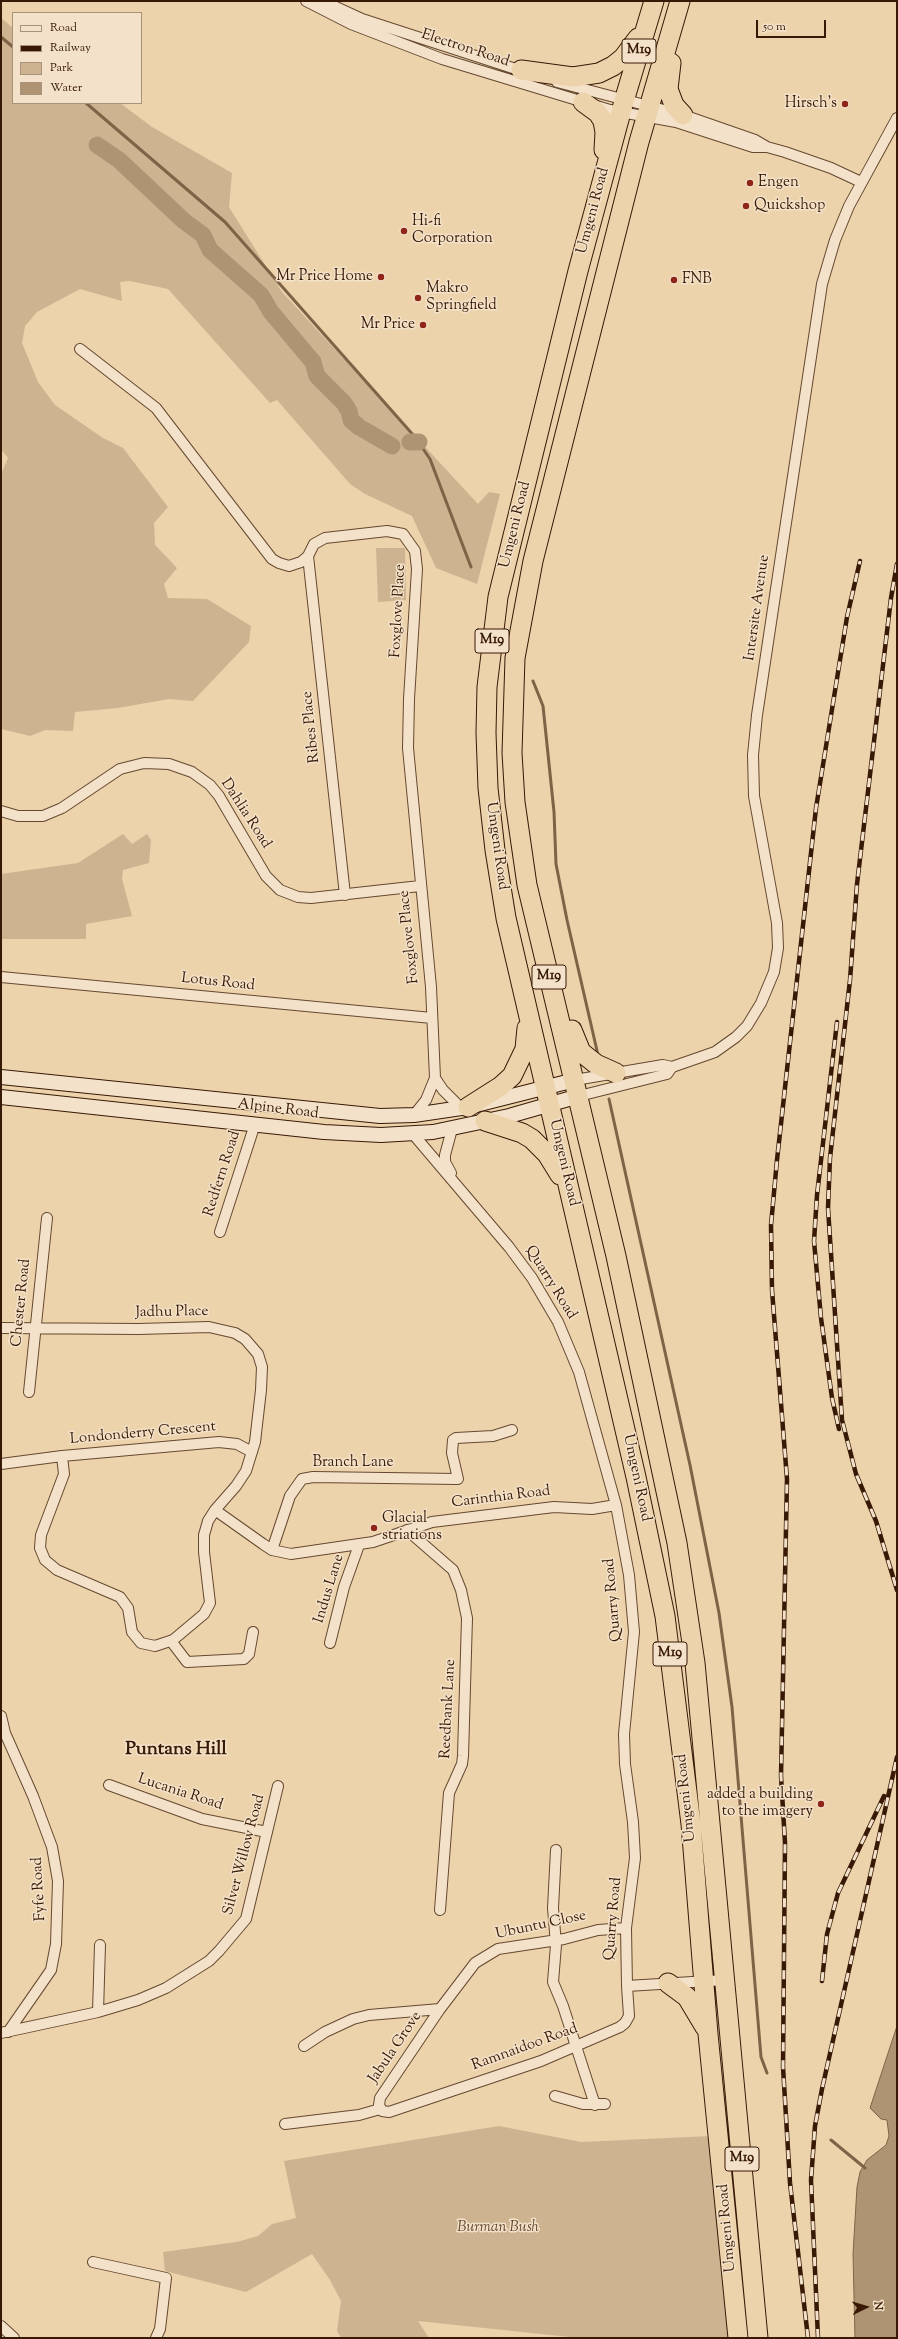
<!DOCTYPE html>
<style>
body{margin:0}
#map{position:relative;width:898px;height:2339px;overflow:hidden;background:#ecd3ac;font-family:"Sorts Mill Goudy",serif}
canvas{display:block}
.frame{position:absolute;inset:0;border:2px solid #381905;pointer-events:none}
.legend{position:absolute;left:12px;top:12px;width:130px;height:92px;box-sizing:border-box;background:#f3e2c9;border:1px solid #a8927b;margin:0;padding:5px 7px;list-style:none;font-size:12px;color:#381905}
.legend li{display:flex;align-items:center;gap:8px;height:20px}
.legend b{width:20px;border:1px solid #a8927b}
.north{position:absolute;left:846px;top:2287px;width:40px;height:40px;-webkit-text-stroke:3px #f3e2c9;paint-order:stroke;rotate:85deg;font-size:11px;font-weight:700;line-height:16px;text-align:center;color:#381905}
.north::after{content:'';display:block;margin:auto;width:14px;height:18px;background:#381905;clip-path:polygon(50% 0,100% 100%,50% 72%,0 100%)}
.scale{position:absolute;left:756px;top:20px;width:70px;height:18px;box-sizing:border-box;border:2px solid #381905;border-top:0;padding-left:5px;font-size:12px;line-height:14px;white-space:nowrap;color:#381905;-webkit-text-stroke:3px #f3e2c9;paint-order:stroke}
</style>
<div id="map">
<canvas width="898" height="2339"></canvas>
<div class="frame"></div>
<ul class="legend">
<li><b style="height:5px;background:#f3e2c9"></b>Road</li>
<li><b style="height:5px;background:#381905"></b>Railway</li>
<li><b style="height:11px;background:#cdb390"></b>Park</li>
<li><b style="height:11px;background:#af9473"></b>Water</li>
</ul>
<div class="north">N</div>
<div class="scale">50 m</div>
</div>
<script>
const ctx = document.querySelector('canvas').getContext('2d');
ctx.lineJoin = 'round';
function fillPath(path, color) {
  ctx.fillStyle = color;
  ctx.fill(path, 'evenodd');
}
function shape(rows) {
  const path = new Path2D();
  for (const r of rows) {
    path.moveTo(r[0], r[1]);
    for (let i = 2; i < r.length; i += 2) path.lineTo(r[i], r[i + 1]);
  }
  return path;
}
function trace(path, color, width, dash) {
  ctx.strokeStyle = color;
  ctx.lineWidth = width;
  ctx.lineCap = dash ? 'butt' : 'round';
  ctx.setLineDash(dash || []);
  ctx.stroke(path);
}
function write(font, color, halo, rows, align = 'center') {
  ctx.font = font + ' "Sorts Mill Goudy",serif';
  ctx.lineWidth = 3;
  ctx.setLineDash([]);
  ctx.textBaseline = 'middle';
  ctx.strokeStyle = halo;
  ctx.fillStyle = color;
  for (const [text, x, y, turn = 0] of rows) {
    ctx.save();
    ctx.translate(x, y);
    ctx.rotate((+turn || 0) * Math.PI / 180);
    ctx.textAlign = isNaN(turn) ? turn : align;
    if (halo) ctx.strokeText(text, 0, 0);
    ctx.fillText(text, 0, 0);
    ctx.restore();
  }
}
const green = shape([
 [1,18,13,28,13,103,120,103,152,127,232,173,229,207,282,292,478,504,489,492,500,494,477,584,436,568,412,516,365,494,350,484,277,400,270,403,168,289,130,281,120,282,122,301,80,289,37,312,25,326,22,343,38,382,55,405,103,438,123,448,168,507,154,523,155,545,177,568,164,584,168,598,207,599,251,626,249,642,193,701,169,699,118,708,75,712,73,731,45,730,30,736,1,729,1,474,8,458,1,449],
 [376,548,405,548,406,600,378,602],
 [123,834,132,844,147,834,151,840,149,863,123,870,122,879,132,916,86,924,86,939,1,939,1,874,78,863],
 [499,2126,581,2142,711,2136,729,2338,579,2338,418,2321,429,2338,341,2338,337,2331,341,2301,330,2280,312,2254,246,2292,165,2271,163,2252,237,2242,258,2236,272,2224,296,2218,284,2161]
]);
const water = shape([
 [897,2026,897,2338,855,2338,853,2254,857,2187,860,2172,867,2160,886,2145,889,2136,887,2120,881,2119,870,2108,897,2026]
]);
const stream = shape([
 [1,37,13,47],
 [86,103,225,222,415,437,430,459,471,567],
 [533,681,543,706,554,812,556,864,567,920,598,1055],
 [609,1099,690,1465,719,1613,732,1707,761,2057,767,2073],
 [831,2140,865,2168]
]);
const river = shape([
 [97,145,119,160,184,221,203,235,210,250,261,295,271,312,313,362,317,376,344,403,349,411,351,420,359,427,392,446],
 [410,442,419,442]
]);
const street = shape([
 [306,1,351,24,442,59,610,110,676,122,753,147,767,147,785,152,831,168,861,182],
 [323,1,362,19,525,72],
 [557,82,683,115,755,140,767,147],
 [80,349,156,408,272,559,279,563,289,566,301,562,308,556,314,544,325,538,387,531,403,534,415,551,417,569,409,699,408,748,431,987,435,1078,426,1100,414,1115],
 [308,556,345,895],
 [1,811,18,816,43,816,62,808,120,769,144,763,169,764,192,772,210,785,219,796,266,876,280,890,298,897,311,898,420,886],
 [1,977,432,1018],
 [435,1078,443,1090,461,1108],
 [575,1080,663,1065,672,1067,715,1052,736,1037,747,1026,761,1003,774,972,778,948,777,923,754,796,753,755,757,715,822,284,835,240,849,206,897,118],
 [579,1096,667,1074,672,1067],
 [413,1134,509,1247,532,1278,558,1322,579,1372,616,1505,629,1575,634,1632,624,1734,625,1764,633,1822,635,1858,626,1928,627,1986,725,1980],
 [451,1173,445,1162,445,1155,452,1129],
 [220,1232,255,1124],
 [1,1328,139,1329,209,1327,235,1333,245,1339,258,1354,262,1367,261,1390,255,1442,246,1471,236,1486,215,1510,208,1521,204,1535,204,1552,210,1603,204,1614,173,1640,155,1646,141,1643,132,1632,128,1608,120,1597,57,1570,45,1560,40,1548,41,1535,64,1474,62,1456],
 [29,1392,47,1218],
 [1,1464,62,1456,219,1442,237,1444,252,1452],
 [215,1510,263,1544,272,1550,291,1554,373,1542,432,1522,554,1507,592,1509,616,1505],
 [407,1530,453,1570,461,1590,467,1618,463,1756,462,1764,449,1793,440,1910],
 [272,1550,290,1496,302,1479,313,1477,458,1479,452,1453,453,1440,456,1438,493,1436,512,1430],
 [171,1641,187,1662,244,1659,249,1654,253,1632],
 [330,1643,344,1587,359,1545],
 [1,1716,5,1733,33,1796,52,1847,58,1881,56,1944,51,1970,8,2032],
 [109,1785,202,1819,267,1832],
 [556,1850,553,1908,556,1945,553,1982,563,2006,595,2105],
 [440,2009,380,2098,379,2105,382,2111,389,2112,541,2061,620,2027,625,2023,629,2016,627,1986],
 [98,2012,100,1945],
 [1,2033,98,2012,138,2000,166,1988,209,1961,219,1951,246,1919,278,1786],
 [304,2046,325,2032,353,2019,369,2015,440,2009,475,1963,498,1949,564,1939,598,1930,626,1928],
 [555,2096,583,2104,605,2104],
 [285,2124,359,2115,380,2109],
 [93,2262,166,2278,160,2329,156,2338],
 [1,2326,14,2338]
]);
const secondary = shape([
 [1,1077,380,1116,414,1115,468,1107,575,1080],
 [1,1097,324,1132,381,1135,433,1132,509,1116,579,1096]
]);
const highway = shape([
 [654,1,624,101,578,271,498,597,487,687,486,733,488,788,495,850,506,918,636,1477,665,1616,691,1824,708,2034,738,2338],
 [680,1,639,142,533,561,515,658,512,753,515,802,527,885,616,1256,677,1543,695,1663,758,2338],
 [671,63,668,89,674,105,683,115],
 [521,70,573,77,599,73,613,66,623,58,638,38],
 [583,102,598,113,603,121,605,132,604,150],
 [572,1030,581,1052,596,1064,616,1073],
 [468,1107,501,1086,512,1076,525,1049,527,1028],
 [485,1121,522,1133,532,1139,547,1154,560,1175],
 [668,1983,687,1997,705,2027]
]);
const rail = shape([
 [897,564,891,598,857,884,850,980,830,1158,828,1208,842,1420,856,1474,876,1521,897,1590],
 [837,1022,817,1195,814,1241,821,1318,832,1398,839,1429],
 [822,1981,827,1934,838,1893,884,1796],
 [808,2338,790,2183,783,2067,785,1843,781,1776,787,1479,772,1290,771,1225,777,1160,816,808,847,617,860,561],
 [818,2338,811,2180,815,2126,822,2089,897,1757]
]);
const markers = [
 [845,104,4,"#8f2418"],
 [750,183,4,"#8f2418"],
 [746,206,4,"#8f2418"],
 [404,231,4,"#8f2418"],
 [381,277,4,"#8f2418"],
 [674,280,4,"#8f2418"],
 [418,298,4,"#8f2418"],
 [423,325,4,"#8f2418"],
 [374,1528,4,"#8f2418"],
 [821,1804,4,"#8f2418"]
];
const shields = [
 [639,51,34],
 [492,641,34],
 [549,977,34],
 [670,1654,34],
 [742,2159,34]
];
const shieldNames = [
 ["M19",639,51],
 ["M19",492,641],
 ["M19",549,977],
 ["M19",670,1654],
 ["M19",742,2159]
];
const streetNames = [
 ["Electron Road",465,49,18],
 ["Umgeni Road",594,211,-75],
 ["Umgeni Road",516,525,-76],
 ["Intersite Avenue",758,608,-82],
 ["Foxglove Place",399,611,-87],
 ["Ribes Place",312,727,-96],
 ["Dahlia Road",245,814,57],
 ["Umgeni Road",496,846,82],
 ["Foxglove Place",410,937,-96],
 ["Lotus Road",218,983,6],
 ["Alpine Road",278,1110,7],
 ["Umgeni Road",563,1163,77],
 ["Redfern Road",223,1174,-72],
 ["Quarry Road",550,1283,58],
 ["Chester Road",22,1303,-84],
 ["Jadhu Place",172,1313,-1],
 ["Londonderry Crescent",143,1434,-5],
 ["Branch Lane",353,1463],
 ["Umgeni Road",636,1478,78],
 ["Carinthia Road",501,1498,-7],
 ["Indus Lane",330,1589,-73],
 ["Quarry Road",614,1600,-95],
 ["Reedbank Lane",449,1709,-87],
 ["Lucania Road",180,1793,18],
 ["Umgeni Road",687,1798,-96],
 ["Silver Willow Road",245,1855,-75],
 ["Fyfe Road",40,1889,-93],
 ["Quarry Road",614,1919,-85],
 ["Ubuntu Close",541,1926,-12],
 ["Jabula Grove",396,2048,-56],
 ["Ramnaidoo Road",525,2048,-20],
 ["Umgeni Road",728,2228,-95]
];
const poiNames = [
 ["Hirsch's",837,104,"right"],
 ["Engen",758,183],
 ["Quickshop",754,206],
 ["Hi-fi",412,222],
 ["Corporation",412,239],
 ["Mr Price Home",373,277,"right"],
 ["FNB",682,280],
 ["Makro",426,289],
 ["Springfield",426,306],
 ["Mr Price",415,325,"right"],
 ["Glacial",382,1519],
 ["striations",382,1536],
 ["added a building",813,1795,"right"],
 ["to the imagery",813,1812,"right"]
];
const parkNames = [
 ["Burman Bush",498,2228]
];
const districtNames = [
 ["Puntans Hill",176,1751]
];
fillPath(green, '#cdb390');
fillPath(water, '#af9473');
trace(water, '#7f6347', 1);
trace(stream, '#7f6347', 3);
trace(river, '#af9473', 17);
trace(street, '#65482f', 12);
trace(secondary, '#381905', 16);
trace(highway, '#381905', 21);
trace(street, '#f3e2c9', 10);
trace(secondary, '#f3e2c9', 14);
trace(highway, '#ecd3ac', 19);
trace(rail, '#381905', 4.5);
trace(rail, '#f3e2c9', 3, [9]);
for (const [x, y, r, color] of markers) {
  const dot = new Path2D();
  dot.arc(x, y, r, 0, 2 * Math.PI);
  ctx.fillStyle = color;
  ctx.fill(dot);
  trace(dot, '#f3e2c9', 1.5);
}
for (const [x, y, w] of shields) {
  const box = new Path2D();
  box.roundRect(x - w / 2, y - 12, w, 24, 3);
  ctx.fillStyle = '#f3e2c9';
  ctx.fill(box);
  trace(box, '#381905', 1);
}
write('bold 14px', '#381905', null, shieldNames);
write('15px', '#381905', '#f3e2c9', streetNames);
write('15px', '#381905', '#f3e2c9', poiNames, 'left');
write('italic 15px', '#65472f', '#f3e2c9', parkNames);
write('bold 19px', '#381905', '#f3e2c9', districtNames);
</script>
